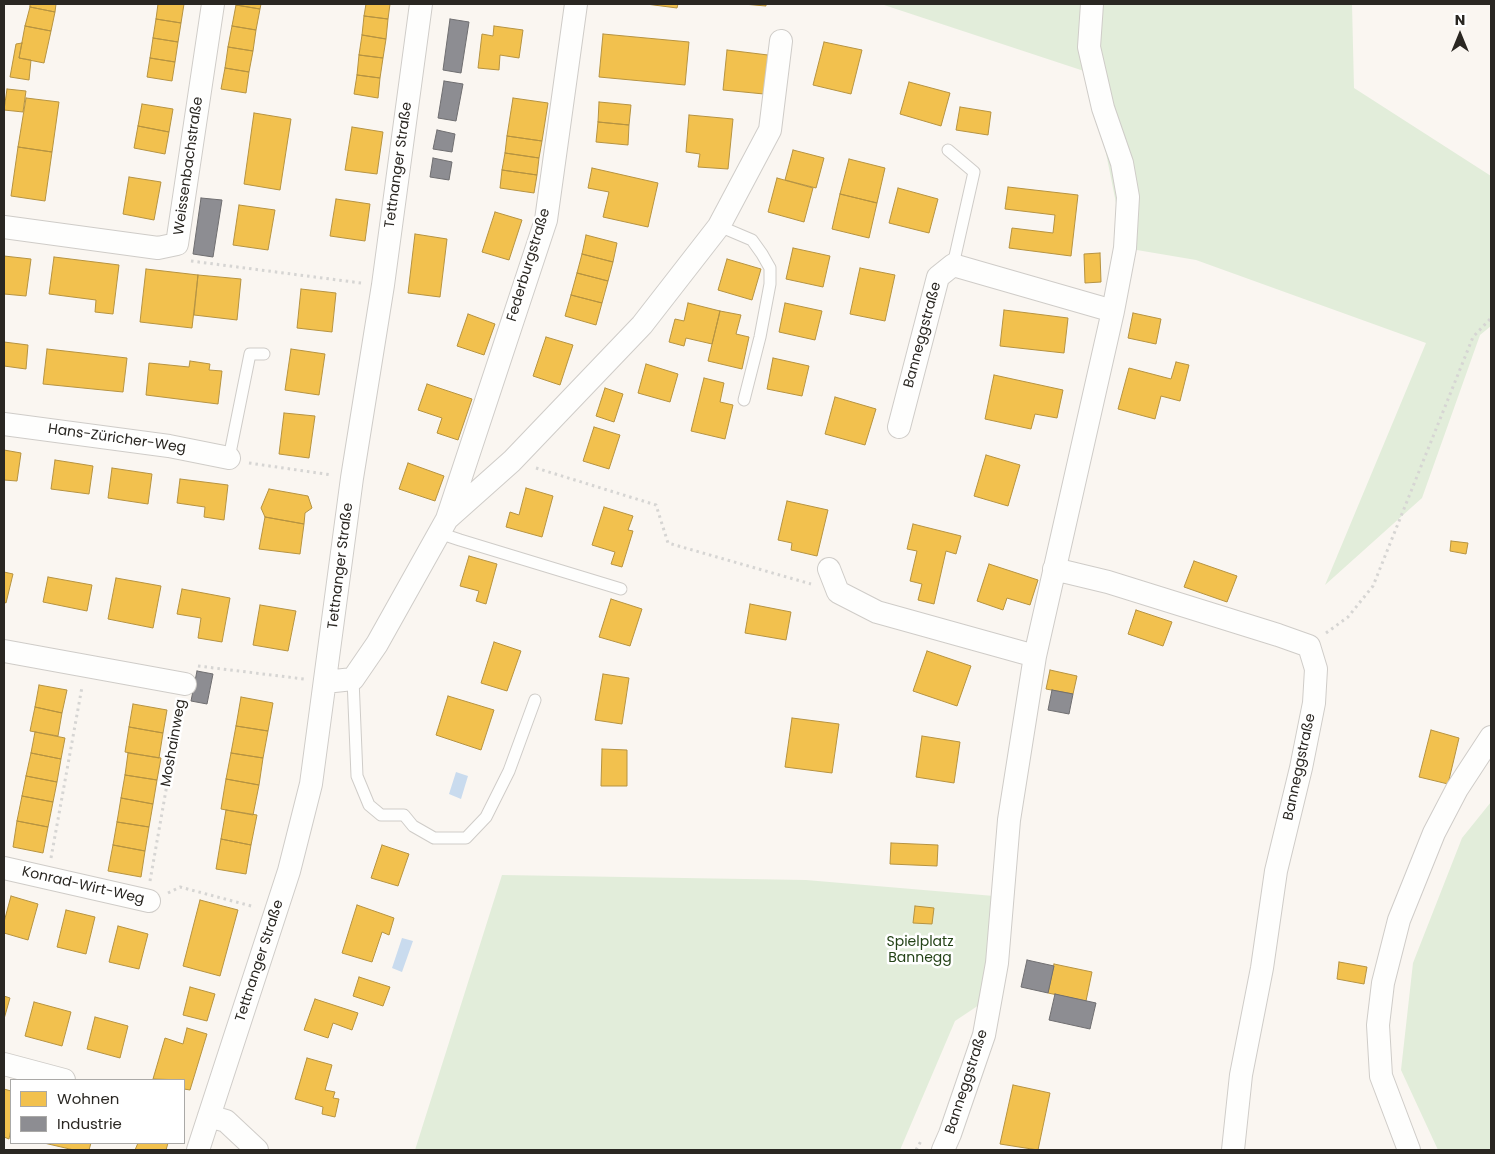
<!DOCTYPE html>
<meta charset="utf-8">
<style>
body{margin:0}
#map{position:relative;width:1495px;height:1154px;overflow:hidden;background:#faf6f1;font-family:Poppins,sans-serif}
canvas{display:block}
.frame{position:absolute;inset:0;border:5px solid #2a2722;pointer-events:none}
.legend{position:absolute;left:10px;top:1079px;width:175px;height:65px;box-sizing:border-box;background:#fff;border:1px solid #aaa9a7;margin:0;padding:6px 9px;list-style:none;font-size:15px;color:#2a2722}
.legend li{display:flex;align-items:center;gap:10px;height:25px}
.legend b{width:25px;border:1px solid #aaa9a7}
.north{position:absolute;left:1435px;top:10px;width:50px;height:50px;-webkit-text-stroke:4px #fff;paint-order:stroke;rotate:0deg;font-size:14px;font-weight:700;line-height:20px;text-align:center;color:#2a2722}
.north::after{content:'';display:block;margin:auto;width:18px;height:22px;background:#2a2722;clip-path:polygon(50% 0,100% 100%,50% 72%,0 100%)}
</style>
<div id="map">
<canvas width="1495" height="1154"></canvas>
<div class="frame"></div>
<ul class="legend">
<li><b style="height:14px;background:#f2c14e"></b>Wohnen</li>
<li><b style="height:14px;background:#8d8d92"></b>Industrie</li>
</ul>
<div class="north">N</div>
</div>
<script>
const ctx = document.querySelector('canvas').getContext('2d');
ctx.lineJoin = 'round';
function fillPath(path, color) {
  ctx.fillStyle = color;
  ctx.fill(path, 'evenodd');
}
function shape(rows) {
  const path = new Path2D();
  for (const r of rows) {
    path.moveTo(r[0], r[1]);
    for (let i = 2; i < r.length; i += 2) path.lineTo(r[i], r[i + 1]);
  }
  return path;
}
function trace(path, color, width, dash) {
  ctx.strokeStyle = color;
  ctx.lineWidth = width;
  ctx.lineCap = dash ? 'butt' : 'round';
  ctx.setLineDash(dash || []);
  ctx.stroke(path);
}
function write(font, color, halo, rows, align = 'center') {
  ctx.font = font + ' Poppins,sans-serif';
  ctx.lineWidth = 5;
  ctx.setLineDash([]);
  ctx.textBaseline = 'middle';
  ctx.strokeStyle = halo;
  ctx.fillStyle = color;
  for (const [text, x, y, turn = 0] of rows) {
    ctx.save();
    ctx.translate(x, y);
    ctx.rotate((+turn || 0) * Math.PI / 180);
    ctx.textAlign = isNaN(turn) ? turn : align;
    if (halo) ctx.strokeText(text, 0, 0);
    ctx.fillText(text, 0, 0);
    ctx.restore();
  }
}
const green = shape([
 [881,4,1352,4,1354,88,1491,176,1491,326,1480,335,1422,498,1325,585,1426,343,1196,260,1125,248,1090,73],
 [1491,802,1491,1150,1438,1150,1401,1070,1413,963,1462,838],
 [502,875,806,880,994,896,990,951,979,1005,955,1021,900,1150,415,1150]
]);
const water = shape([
 [456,772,468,776,461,799,449,794],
 [402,938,413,941,402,972,392,968]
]);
const homes = shape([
 [30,4,56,4,55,12,30,7,30,4],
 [158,4,184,4,181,23,156,19,158,4],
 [236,4,261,4,260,9,236,5,236,4],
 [366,4,390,4,388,19,364,16,366,4],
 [646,4,678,4,677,8,646,4],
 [743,4,766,4,766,6,743,4],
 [236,5,260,9,256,30,232,26,236,5],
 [30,7,55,12,51,31,25,26,30,7],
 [364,16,388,19,386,39,362,35,364,16],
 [156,19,181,23,178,42,153,38,156,19],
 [25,26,51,31,44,63,19,58,25,26],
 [232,26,256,30,253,51,228,47,232,26],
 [494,26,523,30,519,58,500,55,499,70,478,68,482,34,493,36,494,26],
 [603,34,689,42,685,85,599,77,603,34],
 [362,35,386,39,383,58,359,55,362,35],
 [153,38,178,42,175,62,150,58,153,38],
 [824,42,862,50,851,94,813,85,824,42],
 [22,43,19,58,31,60,29,80,10,77,16,44,22,43],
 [228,47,253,51,249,72,225,68,228,47],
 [727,50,768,55,764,94,723,90,727,50],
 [359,55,383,58,380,78,357,75,359,55],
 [150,58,175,62,172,81,147,77,150,58],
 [225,68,249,72,246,93,221,89,225,68],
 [357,75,380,78,378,98,354,94,357,75],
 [909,82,950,93,941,126,900,114,909,82],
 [7,89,26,91,23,112,4,110,7,89],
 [26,98,59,102,52,152,18,147,26,98],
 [513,98,548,103,542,141,507,136,513,98],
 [599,102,631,105,629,125,598,122,599,102],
 [142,104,173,109,169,132,138,126,142,104],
 [960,107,991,112,988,135,956,130,960,107],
 [254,113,291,119,280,190,244,184,254,113],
 [689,115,733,119,728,169,698,167,700,154,686,152,689,115],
 [598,122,629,125,628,145,596,142,598,122],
 [138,126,169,132,165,154,134,148,138,126],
 [352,127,383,132,377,174,345,170,352,127],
 [507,136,542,141,539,158,505,153,507,136],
 [18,147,52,152,45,201,11,196,18,147],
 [793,150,824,158,816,188,785,180,793,150],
 [505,153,539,158,537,175,502,170,505,153],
 [849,159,885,168,877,203,840,194,849,159],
 [592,168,658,183,648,227,603,217,609,192,588,188,592,168],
 [502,170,537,175,534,193,500,188,502,170],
 [129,177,161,182,154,220,123,214,129,177],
 [777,178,813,188,804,222,768,212,777,178],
 [1008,187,1078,195,1071,256,1009,248,1012,228,1053,233,1055,215,1005,209,1008,187],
 [898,188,938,199,929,233,889,223,898,188],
 [840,194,877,203,869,238,832,229,840,194],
 [336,199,370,204,365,241,330,236,336,199],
 [239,205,275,210,268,250,233,245,239,205],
 [495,212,522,220,509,260,482,252,495,212],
 [415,234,447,239,440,297,408,293,415,234],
 [586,235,617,243,613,262,582,254,586,235],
 [793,248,830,256,823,287,786,279,793,248],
 [1100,253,1101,282,1085,283,1084,254,1100,253],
 [582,254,613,262,608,281,577,273,582,254],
 [4,256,31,259,26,296,4,294,4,256],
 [54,257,119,265,113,314,95,312,96,300,49,294,54,257],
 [727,259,761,269,752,300,718,290,727,259],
 [860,268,895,275,885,321,850,314,860,268],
 [146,269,198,275,192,328,140,322,146,269],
 [577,273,608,281,602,303,571,295,577,273],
 [198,275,241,279,237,320,194,315,198,275],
 [301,289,336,293,332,332,297,328,301,289],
 [571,295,602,303,596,325,565,316,571,295],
 [688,303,720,311,712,344,686,338,684,346,669,342,675,319,684,321,688,303],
 [785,303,822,311,815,340,779,332,785,303],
 [1004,310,1068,318,1064,353,1000,346,1004,310],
 [720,311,741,315,736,334,749,337,742,369,708,361,720,311],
 [1133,313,1161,319,1156,344,1128,338,1133,313],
 [468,314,495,324,484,355,457,346,468,314],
 [546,337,573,345,560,385,533,376,546,337],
 [4,342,28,345,26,369,4,366,4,342],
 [47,349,127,358,123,392,43,384,47,349],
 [291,349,325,354,319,395,285,390,291,349],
 [773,358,809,366,802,396,767,389,773,358],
 [190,361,210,364,209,370,222,371,218,404,146,395,149,363,189,367,190,361],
 [1176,362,1189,365,1180,401,1161,396,1155,419,1118,409,1129,368,1171,379,1176,362],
 [646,364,678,374,670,402,638,393,646,364],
 [994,375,1063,390,1057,418,1035,414,1031,429,985,419,994,375],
 [704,378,724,383,720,402,733,405,725,439,691,431,704,378],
 [427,384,472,399,458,440,437,433,442,418,418,410,427,384],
 [605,388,623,394,614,422,596,416,605,388],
 [835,397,876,409,865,445,825,434,835,397],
 [284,413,315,416,309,458,279,454,284,413],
 [594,427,620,435,609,469,583,461,594,427],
 [4,450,21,453,17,481,4,480,4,450],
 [986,455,1020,465,1008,506,974,496,986,455],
 [55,460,93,466,89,494,51,489,55,460],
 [408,463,444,476,435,501,399,489,408,463],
 [112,468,152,474,148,504,108,498,112,468],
 [180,479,228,485,224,520,204,517,205,507,177,503,180,479],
 [526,488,553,496,542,537,506,527,510,512,519,515,526,488],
 [269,489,308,496,312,508,305,513,304,524,265,517,261,508,269,489],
 [787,501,828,510,817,556,791,550,792,543,778,540,787,501],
 [604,507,633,516,628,530,633,531,622,567,611,564,615,552,592,545,604,507],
 [265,517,304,524,300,554,259,549,265,517],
 [913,524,961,536,956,554,946,551,934,604,918,600,922,584,910,581,917,551,907,549,913,524],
 [1451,541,1468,543,1466,554,1450,551,1451,541],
 [469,556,497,564,486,604,476,601,479,591,460,586,469,556],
 [1194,561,1237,576,1227,602,1184,587,1194,561],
 [989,564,1038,580,1030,605,1007,598,1003,610,977,601,989,564],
 [4,572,13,574,6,603,4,602,4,572],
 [48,577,92,585,87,611,43,602,48,577],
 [116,578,161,586,153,628,108,619,116,578],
 [182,589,230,598,222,642,198,638,201,618,177,614,182,589],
 [611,599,642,609,630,646,599,637,611,599],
 [750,604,791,612,786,640,745,633,750,604],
 [260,605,296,611,288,651,253,645,260,605],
 [1136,610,1172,622,1163,646,1128,634,1136,610],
 [494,642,521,651,507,691,481,683,494,642],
 [927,651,971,666,957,706,913,691,927,651],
 [1050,670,1077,676,1073,694,1046,689,1050,670],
 [603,674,629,678,622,724,595,720,603,674],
 [39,685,67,690,62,713,35,707,39,685],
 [448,696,494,710,481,750,436,735,448,696],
 [241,697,273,703,268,731,236,726,241,697],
 [133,704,167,710,163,733,129,727,133,704],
 [35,707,62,713,58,736,30,731,35,707],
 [792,718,839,724,832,773,785,767,792,718],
 [236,726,268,731,263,758,231,753,236,726],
 [129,727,163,733,159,758,125,752,129,727],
 [1431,730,1459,738,1448,784,1419,777,1431,730],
 [35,732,65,738,61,759,31,753,35,732],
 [922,736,960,742,954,783,916,777,922,736],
 [602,749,627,750,627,786,601,786,602,749],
 [31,753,61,759,57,782,26,776,31,753],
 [128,753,161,758,157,780,125,775,128,753],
 [231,753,263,758,259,785,226,779,231,753],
 [125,775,157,780,153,804,121,798,125,775],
 [26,776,57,782,53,802,22,796,26,776],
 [226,779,259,785,253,815,221,809,226,779],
 [22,796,53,802,48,827,17,821,22,796],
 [121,798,153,804,149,827,117,822,121,798],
 [226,810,257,815,251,845,221,839,226,810],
 [17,821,48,827,43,853,13,847,17,821],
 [117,822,149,827,145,851,113,845,117,822],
 [221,839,251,845,246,874,216,869,221,839],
 [891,843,938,845,937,866,890,864,891,843],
 [113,845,145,851,141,877,108,871,113,845],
 [382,845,409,854,398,886,371,878,382,845],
 [11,896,38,904,28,940,4,933,4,922,11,896],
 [200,900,238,910,220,976,183,966,200,900],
 [357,905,394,918,389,935,382,932,372,962,342,953,357,905],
 [915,906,934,908,932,924,913,923,915,906],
 [66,910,95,917,86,954,57,947,66,910],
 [118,926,148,934,139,969,109,962,118,926],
 [1339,962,1367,967,1364,984,1337,979,1339,962],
 [1054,964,1092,972,1086,1001,1048,993,1054,964],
 [359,977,390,987,383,1006,353,996,359,977],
 [190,987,215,994,207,1021,183,1015,190,987],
 [4,996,10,998,4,1019,4,996],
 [315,999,358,1013,352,1030,333,1023,328,1038,304,1030,315,999],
 [34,1002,71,1012,62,1046,25,1036,34,1002],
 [95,1017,128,1026,120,1058,87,1049,95,1017],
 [187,1028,207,1034,190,1090,184,1089,184,1080,153,1079,165,1038,183,1044,187,1028],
 [307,1058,332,1065,325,1090,335,1092,333,1098,339,1099,335,1117,322,1114,323,1107,295,1099,307,1058],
 [1013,1085,1050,1093,1038,1150,1000,1144,1013,1085],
 [4,1089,11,1091,11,1129,9,1139,4,1137,4,1089],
 [44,1143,91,1143,89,1150,74,1150,44,1143],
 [138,1143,168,1143,166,1150,135,1150,138,1143]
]);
const industry = shape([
 [450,19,469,22,461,73,443,70,450,19],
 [444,81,463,84,456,121,438,118,444,81],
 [437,130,455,134,452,152,433,149,437,130],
 [433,158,452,162,449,180,430,177,433,158],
 [201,198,222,200,213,257,193,254,201,198],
 [197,671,213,674,207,704,191,701,197,671],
 [1052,690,1073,694,1069,714,1048,710,1052,690],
 [1027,960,1054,966,1048,993,1021,987,1027,960],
 [1055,994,1096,1003,1090,1029,1049,1020,1055,994]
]);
const path = shape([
 [191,261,361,283],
 [249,463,332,475],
 [536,468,656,505,668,543,811,584],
 [1326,633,1348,617,1373,586,1473,337,1491,318],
 [198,666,304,679],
 [51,858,82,687],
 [150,881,181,705],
 [168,893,180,887,255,907],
 [916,1150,921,1141]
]);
const service = shape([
 [948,150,974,172,953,265],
 [719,226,752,240,762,254,770,268,770,284,760,337,744,400],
 [229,458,250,354,264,354],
 [439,533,460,540,621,589],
 [353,679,357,776,369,805,381,815,404,815,413,826,434,838,466,838,486,817,509,771,535,700]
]);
const minor = shape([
 [4,227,158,248,177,244,213,4],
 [4,424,169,446,229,458],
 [899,427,938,277,953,265,1113,311],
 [448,518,512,461,642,325,719,226,770,130,781,41],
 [829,569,838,592,877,612,1035,656],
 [1054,569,1108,582,1278,635,1309,646,1316,669,1314,703,1301,768,1276,871,1262,968,1241,1075,1233,1150],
 [4,651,185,684],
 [325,682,353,679,377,644,447,519,546,220,576,4],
 [4,868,149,901],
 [4,1064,64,1080],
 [209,1116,226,1121,257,1150],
 [198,1150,289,871,311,784,352,478,383,285,421,4],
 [943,1150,950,1134,984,1035,997,963,1009,820,1035,656,1113,311,1125,248,1128,197,1122,163,1103,108,1089,47,1092,4],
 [1409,1150,1381,1076,1378,1025,1383,983,1399,920,1434,833,1457,789,1491,737]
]);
const streetNames = [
 ["Tettnanger Straße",399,165,-82],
 ["Weissenbachstraße",189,166,-82],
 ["Federburgstraße",529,265,-73],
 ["Banneggstraße",923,335,-75],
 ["Hans-Züricher-Weg",117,439,8],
 ["Tettnanger Straße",341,566,-83],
 ["Moshainweg",174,743,-80],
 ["Banneggstraße",1300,767,-78],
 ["Konrad-Wirt-Weg",83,886,13],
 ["Tettnanger Straße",260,961,-72],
 ["Banneggstraße",967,1082,-72]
];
const parkNames = [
 ["Spielplatz",920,942],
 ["Bannegg",920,958]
];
fillPath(green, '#e2edda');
fillPath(water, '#c9dbee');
fillPath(homes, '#f2c14e');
trace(homes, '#b69341', 1);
fillPath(industry, '#8d8d92');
trace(industry, '#6f6e70', 1);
trace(service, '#cfccc8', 13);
trace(minor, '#cfccc8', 24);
trace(path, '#d6d5d3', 3, [2.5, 4]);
trace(service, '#fefefd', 11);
trace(minor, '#fefefd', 22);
write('14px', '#2a2722', '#fff', streetNames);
write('14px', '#244317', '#fff', parkNames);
</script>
